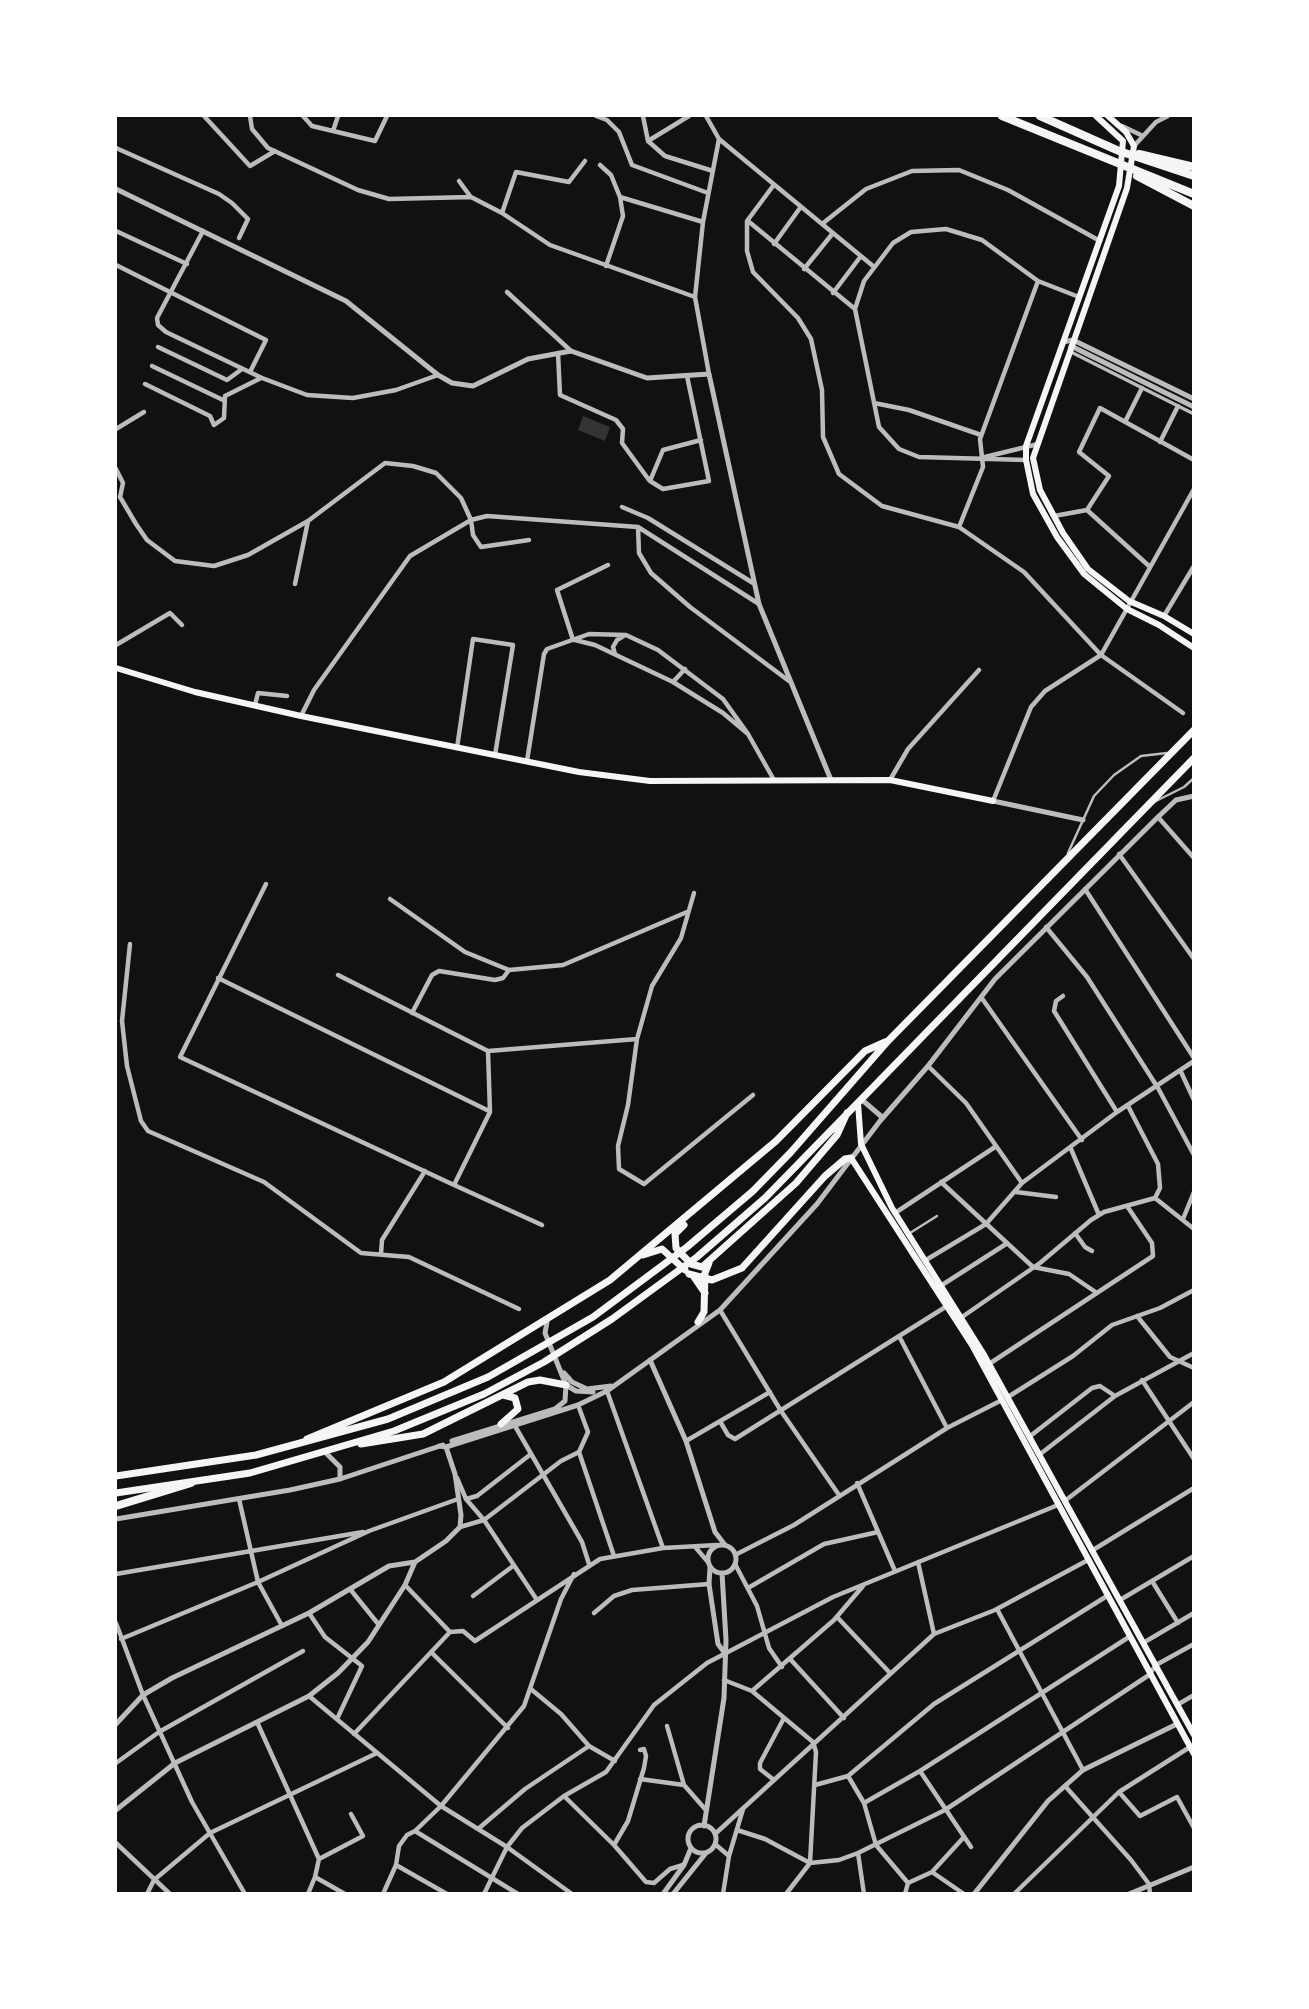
<!DOCTYPE html>
<style>
body{margin:0}
#map{position:relative;width:1309px;height:2009px;overflow:hidden;background:#111;font-family:Helvetica,sans-serif}
canvas{display:block}
.frame{position:absolute;inset:0;border:117px solid #fff;pointer-events:none}
</style>
<div id="map">
<canvas width="1309" height="2009"></canvas>
<div class="frame"></div>
</div>
<script>
const ctx = document.querySelector('canvas').getContext('2d');
ctx.lineJoin = 'round';
function fillPath(path, color) {
  ctx.fillStyle = color;
  ctx.fill(path, 'evenodd');
}
function shape(rows) {
  const path = new Path2D();
  for (const r of rows) {
    if (r.length === 3) {
      path.moveTo(r[0] + r[2], r[1]);
      path.arc(r[0], r[1], r[2], 0, 2 * Math.PI);
      continue;
    }
    path.moveTo(r[0], r[1]);
    for (let i = 2; i < r.length; i += 2) path.lineTo(r[i], r[i + 1]);
  }
  return path;
}
function trace(path, color, width, dash) {
  ctx.strokeStyle = color;
  ctx.lineWidth = width;
  ctx.lineCap = dash ? 'butt' : 'round';
  ctx.setLineDash(dash || []);
  ctx.stroke(path);
}
const water = shape([
 [583,416,610,427,605,441,578,430]
]);
const service = shape([
 [1154,802,1184,787,1194,778],
 [1068,853,1094,796,1114,775,1141,756,1167,753],
 [910,1233,937,1216]
]);
const pedestrian = shape([
 [1071,352,1194,414]
]);
const minor = shape([
 [204,116,250,166,275,151],
 [250,116,252,129,268,148,358,190,389,199,471,197,502,213,550,245,695,297],
 [303,116,312,126,333,131,338,116],
 [596,116,607,120,619,132,632,165,708,193],
 [643,116,648,141],
 [689,116,648,141,665,156,713,171],
 [706,116,719,139,873,266],
 [1122,126,1143,136],
 [333,131,375,141,387,116],
 [1134,146,1156,122,1168,116],
 [116,148,219,194,232,203,248,219,239,238],
 [600,165,611,175,620,197,703,222],
 [459,181,470,196],
 [773,186,747,221,747,251,753,272,798,318,811,339,822,390,823,437,839,474,882,506,959,527,1024,572,1101,655,1183,713],
 [502,213,516,172,569,182,585,161],
 [748,221,855,309],
 [822,224,866,189,912,171,959,170,1008,190,1100,241],
 [116,231,187,264],
 [203,231,157,318,158,325,166,332,262,378,307,395,353,398,396,390,438,375],
 [774,244,800,208],
 [116,265,266,340,250,372],
 [606,266,623,216,620,197],
 [804,269,833,233],
 [507,292,571,351],
 [833,293,861,256],
 [158,347,227,380,242,369],
 [558,353,560,395,616,420,623,429,622,443,649,480],
 [152,366,223,400],
 [709,374,695,297,703,222,719,139],
 [687,376,709,481,663,489,650,481,663,450,701,440],
 [145,384,210,416,214,425,224,418,225,396,261,378],
 [874,403,909,410,981,435],
 [1125,422,1142,388],
 [116,429,144,412],
 [1160,442,1178,406],
 [985,457,1038,444],
 [1026,460,919,457,899,449,879,427,855,309,864,281,893,243,911,232,946,229,982,240,1038,281,1079,297],
 [116,469,123,483,120,497,136,524,147,540,175,561,214,566,248,555,308,521,385,463,413,466,436,473,461,498,471,520,473,535,481,547,529,540],
 [622,507,648,518,753,583],
 [1087,510,1149,566],
 [1054,516,1087,510,1109,476,1079,452,1100,408,1194,460],
 [638,527,639,553,651,573,690,607,789,681],
 [959,527,983,467,980,439,1038,281],
 [295,584,308,521],
 [1164,616,1194,566],
 [573,640,557,590,608,565],
 [575,640,595,645,673,682,723,713,748,734,774,780],
 [116,645,170,613,182,625],
 [615,654,613,647,617,640,625,635],
 [673,682,685,669],
 [255,705,258,693,287,696],
 [301,716,314,690,410,556,471,520,487,516,638,527,759,604],
 [457,748,473,639,513,645,495,755],
 [527,761,544,654,547,649,589,634,626,635,658,650,723,699,748,734],
 [890,780,908,749,979,670],
 [993,801,1031,707,1045,691,1101,655,1194,489],
 [1158,817,1194,858],
 [1119,854,1194,959],
 [266,884,180,1057,454,1185,490,1112,488,1051,637,1039],
 [1085,889,1194,1058],
 [694,893,681,938,652,986,637,1039,628,1105,618,1146,619,1169,644,1184,753,1095],
 [390,899,465,952,509,970,563,965,687,912],
 [1046,927,1087,977,1158,1088,1194,1155],
 [130,944,122,1021,127,1066,141,1121,148,1131,264,1182,361,1253,409,1257,519,1309],
 [338,975,488,1051],
 [218,978,489,1111],
 [1063,996,1056,1001,1054,1011,1117,1112],
 [981,997,1082,1140],
 [412,1013,432,975,439,971,495,980,503,978,509,970],
 [928,1066,966,1103,1022,1183],
 [1181,1072,1194,1100],
 [1128,1106,1158,1164,1160,1188,1155,1198,1194,1229],
 [1071,1149,1099,1215],
 [941,1182,1033,1267,1069,1274,1097,1293],
 [454,1185,542,1225],
 [1016,1192,1056,1197],
 [895,1213,995,1147],
 [1183,1219,1194,1192],
 [1075,1233,1085,1247,1092,1251],
 [381,1254,382,1240,425,1171],
 [926,1260,986,1224,1022,1183,1117,1112,1194,1061],
 [942,1285,1006,1244],
 [720,1310,781,1411,839,1495],
 [1137,1316,1170,1357,1194,1368],
 [962,1317,1040,1263,1091,1220,1104,1212,1155,1198],
 [899,1336,947,1428],
 [989,1364,1153,1256,1152,1243,1127,1206],
 [1142,1380,1194,1459],
 [607,1391,663,1548],
 [1008,1397,1073,1356,1112,1325,1160,1308,1194,1290],
 [578,1405,588,1432,579,1452,614,1556],
 [721,1423,728,1435,735,1439,947,1306],
 [515,1426,582,1542,589,1564],
 [1029,1437,1092,1388,1100,1386,1115,1396],
 [686,1441,770,1392],
 [1039,1455,1115,1396,1194,1353],
 [457,1478,466,1499,484,1520,561,1461,579,1452],
 [857,1483,895,1571],
 [239,1499,258,1582,281,1624],
 [466,1499,477,1496,531,1454],
 [1066,1500,1194,1402],
 [460,1527,484,1520,537,1600],
 [696,1548,708,1562],
 [1093,1550,1194,1488],
 [735,1555,794,1525,947,1428,1002,1400],
 [918,1562,934,1634],
 [735,1564,757,1606,769,1648,782,1667],
 [116,1574,363,1532],
 [1152,1581,1178,1623],
 [405,1585,450,1632,463,1631,475,1641,600,1559,663,1548,717,1545],
 [748,1588,824,1544,878,1532],
 [350,1589,379,1625],
 [473,1596,513,1566],
 [1120,1600,1194,1556],
 [997,1609,1083,1770],
 [309,1613,325,1637,362,1666,337,1719],
 [594,1613,614,1596,632,1590,709,1584],
 [837,1617,890,1673],
 [116,1623,143,1695,192,1802,245,1894],
 [121,1639,258,1582,369,1531,458,1499],
 [1143,1643,1194,1613],
 [431,1652,508,1728],
 [791,1660,844,1718],
 [724,1680,752,1691,813,1742,816,1752,810,1863],
 [532,1690,561,1714,589,1746,615,1761],
 [752,1691,834,1620,863,1586],
 [309,1696,441,1806,507,1847,572,1894],
 [1177,1705,1194,1695],
 [257,1722,319,1859,315,1877,345,1894],
 [667,1726,684,1785],
 [354,1734,450,1632],
 [116,1763,159,1732,303,1651],
 [920,1771,971,1847],
 [848,1776,864,1803,876,1845,908,1883],
 [640,1779,684,1785,705,1809],
 [774,1780,760,1769,760,1763,784,1718],
 [815,1785,848,1776,934,1704,1107,1596],
 [1065,1786,1131,1860,1149,1884,1150,1894],
 [1119,1792,1140,1816,1177,1797,1194,1828],
 [564,1796,614,1845,646,1882,654,1883,670,1869,683,1865],
 [864,1803,920,1771,1129,1637],
 [478,1829,525,1789,589,1746],
 [737,1830,765,1839,810,1863],
 [415,1831,518,1894],
 [715,1834,934,1634,995,1610,1088,1560],
 [116,1843,170,1894],
 [715,1844,729,1856,723,1894],
 [614,1845,628,1821,644,1768,646,1756,644,1749,640,1750],
 [858,1853,864,1894],
 [729,1856,743,1809],
 [319,1859,363,1836,351,1814],
 [810,1863,839,1860,858,1853,945,1810,1149,1675,1156,1665,1194,1644],
 [396,1865,447,1894],
 [932,1872,964,1837],
 [147,1894,154,1880,210,1833,377,1753],
 [308,1894,315,1877],
 [383,1894,396,1865,399,1846,407,1835,415,1831,441,1806,524,1706,561,1599,574,1574],
 [484,1894,507,1847,522,1828,564,1796,606,1772,654,1705,707,1663,833,1597,1058,1505],
 [786,1894,810,1863],
 [905,1894,908,1883,932,1872,964,1894],
 [1014,1894,1119,1792,1190,1747]
]);
const tertiary = shape([
 [116,189,346,301,438,375,452,383,473,386,528,359,571,351,647,378,709,374,759,604,831,780],
 [1063,342,1073,340,1194,399],
 [1071,346,1194,407],
 [993,801,1083,820],
 [861,1099,882,1117],
 [650,1360,686,1441,715,1532,725,1545],
 [564,1373,572,1382,587,1389,611,1386],
 [566,1385,576,1391,593,1392],
 [452,1441,555,1409,565,1401,566,1385,545,1333,547,1322],
 [439,1446,446,1447,578,1405,607,1391,720,1310,817,1204,880,1121,928,1066,995,979,1158,817,1176,800,1194,796],
 [326,1453,340,1467,340,1479],
 [116,1519,290,1490,340,1479,443,1445],
 [722,1559,14],
 [710,1567,709,1584,718,1644,724,1652],
 [116,1724,143,1695,172,1678,309,1613,389,1566,415,1562,446,1541,460,1527,461,1515,455,1474,446,1447],
 [116,1810,175,1763,309,1696,338,1673,368,1642,405,1585,415,1562],
 [702,1839,14],
 [704,1826,724,1698,726,1640,722,1573],
 [663,1894,684,1865,691,1848],
 [673,1894,706,1853],
 [974,1894,1048,1801,1083,1770,1177,1724],
 [1129,1894,1194,1867]
]);
const secondary = shape([
 [1096,116,1123,141,1119,186,1026,446,1026,460,1033,494,1057,537,1084,574,1127,609,1159,625,1194,648],
 [1108,116,1126,132,1134,146,1127,188,1033,458,1040,490,1063,533,1088,569,1129,601,1164,616,1194,634],
 [116,668,195,692,301,716,579,772,650,781,890,780,993,801],
 [858,1103,861,1144,892,1208,983,1353,1194,1735],
 [851,1158,972,1345,1194,1754]
]);
const primary = shape([
 [684,1225,675,1234,676,1248,691,1264,702,1267,796,1183,837,1135,847,1113],
 [643,1255,662,1249,685,1270],
 [689,1274,712,1280,742,1268,825,1176,845,1159,851,1158],
 [694,1277,705,1293],
 [698,1322,704,1312,705,1273,709,1263],
 [501,1424,518,1409,515,1398,503,1395],
 [307,1439,444,1382,610,1280,776,1141,865,1051,885,1042],
 [361,1444,423,1434,528,1382,540,1380,566,1385],
 [116,1476,256,1455,388,1419,488,1377,593,1317,687,1247,753,1191,791,1152,888,1041,1194,730],
 [116,1493,250,1473,394,1431,484,1394,544,1362,612,1319,697,1257,765,1198,1194,758]
]);
const motorway = shape([
 [1002,116,1194,194],
 [1040,116,1119,151,1194,176],
 [1139,154,1194,167],
 [1137,176,1194,206],
 [116,1506,191,1483]
]);
fillPath(water, '#333');
trace(service, '#bcbcbc', 2.5);
trace(pedestrian, '#bcbcbc', 3.5);
trace(minor, '#bcbcbc', 4.5);
trace(tertiary, '#bcbcbc', 5);
trace(secondary, '#f5f5f5', 6);
trace(primary, '#f5f5f5', 7);
trace(motorway, '#f5f5f5', 8);
</script>
